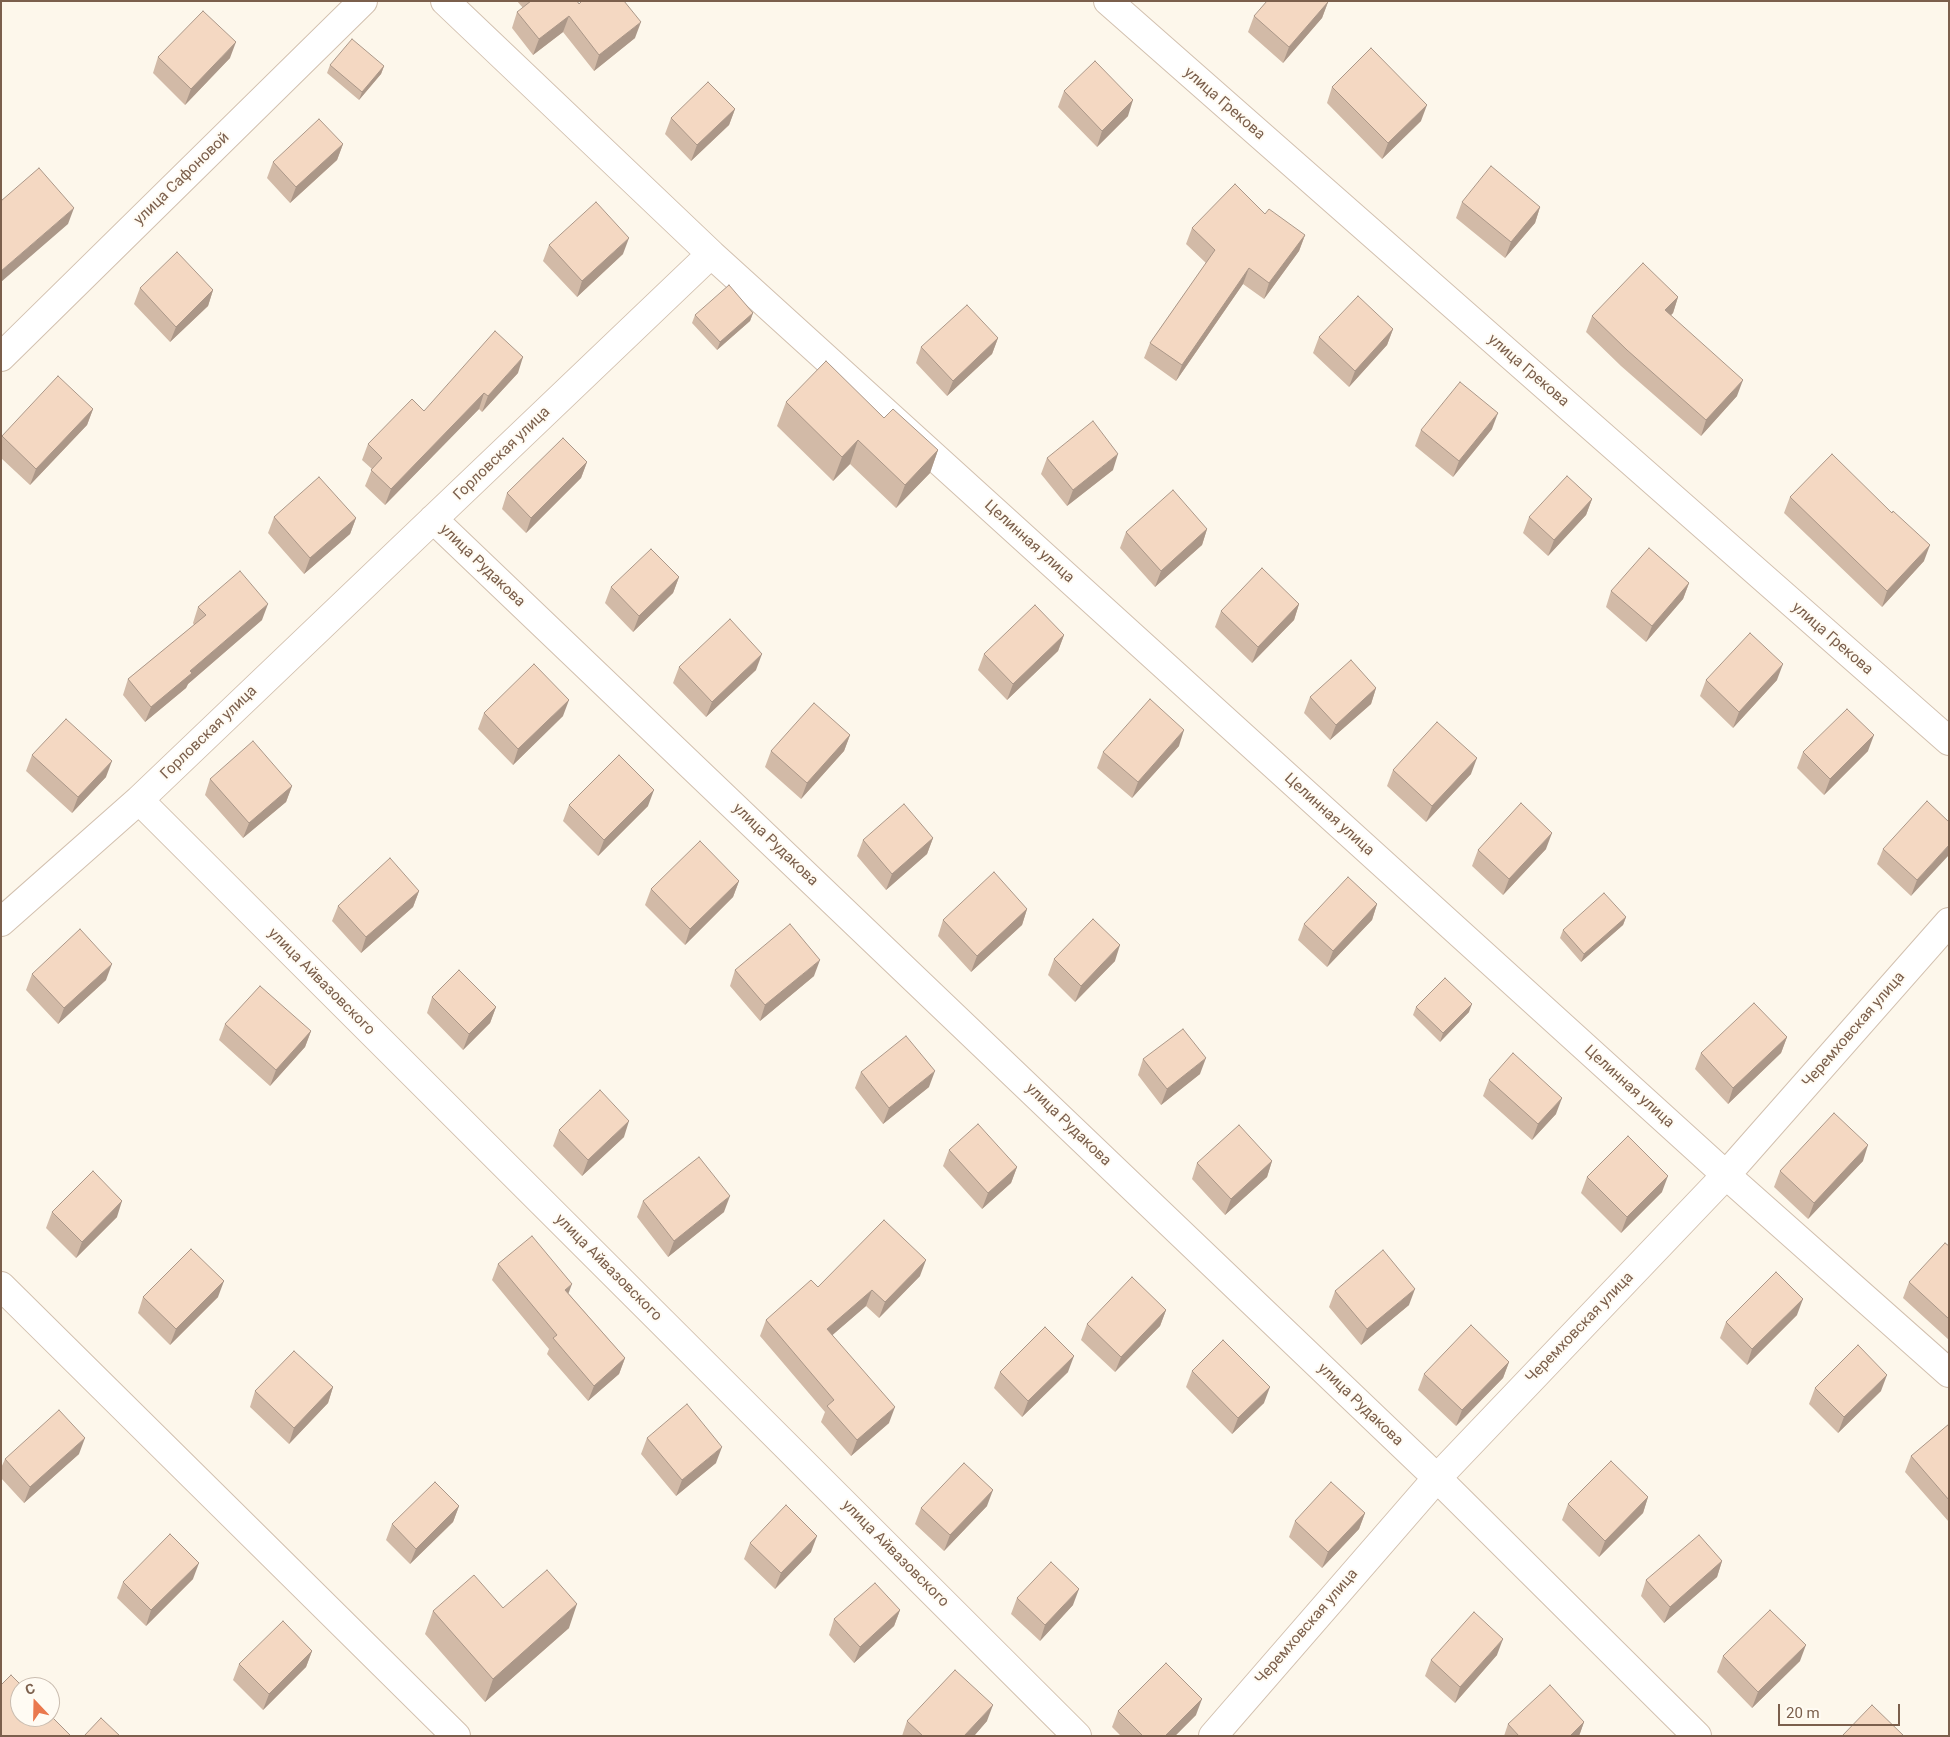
<!DOCTYPE html>
<meta charset="utf-8">
<style>
body{margin:0}
#map{position:relative;width:1950px;height:1737px;overflow:hidden;background:#fdf7eb;font-family:Roboto,sans-serif}
canvas{display:block}
.frame{position:absolute;inset:0;border:2px solid #7b5f4c;pointer-events:none}
.north{position:absolute;left:10px;top:1677px;width:50px;height:50px;box-sizing:border-box;background:#fffbf3;border:1px solid #cabdb0;border-radius:50%;rotate:339deg;font-size:14px;font-weight:700;line-height:20px;text-align:center;color:#7b5f4c}
.north::after{content:'';display:block;margin:auto;width:18px;height:22px;background:#ea784d;clip-path:polygon(50% 0,100% 100%,50% 72%,0 100%)}
.scale{position:absolute;left:1778px;top:1704px;width:122px;height:22px;box-sizing:border-box;border:2px solid #7b5f4c;border-top:0;padding-left:6px;font-size:15px;line-height:18px;white-space:nowrap;color:#7b5f4c;-webkit-text-stroke:4px #fffbf3;paint-order:stroke}
</style>
<div id="map">
<canvas width="1950" height="1737"></canvas>
<div class="frame"></div>
<div class="north">С</div>
<div class="scale">20 m</div>
</div>
<script>
const ctx = document.querySelector('canvas').getContext('2d');
ctx.lineJoin = 'round';
function shape(rows) {
  const path = new Path2D();
  for (const r of rows) {
    path.moveTo(r[0], r[1]);
    for (let i = 2; i < r.length; i += 2) path.lineTo(r[i], r[i + 1]);
  }
  return path;
}
function trace(path, color, width, dash) {
  ctx.strokeStyle = color;
  ctx.lineWidth = width;
  ctx.lineCap = dash ? 'butt' : 'round';
  ctx.setLineDash(dash || []);
  ctx.stroke(path);
}
function fillPath(path, color) {
  ctx.fillStyle = color;
  ctx.fill(path, 'evenodd');
}
function write(font, color, halo, rows, align = 'center') {
  ctx.font = font + ' Roboto,sans-serif';
  ctx.lineWidth = 4;
  ctx.setLineDash([]);
  ctx.textBaseline = 'middle';
  ctx.strokeStyle = halo;
  ctx.fillStyle = color;
  for (const [text, x, y, turn = 0] of rows) {
    ctx.save();
    ctx.translate(x, y);
    ctx.rotate((+turn || 0) * Math.PI / 180);
    ctx.textAlign = isNaN(turn) ? turn : align;
    if (halo) ctx.strokeText(text, 0, 0);
    ctx.fillText(text, 0, 0);
    ctx.restore();
  }
}
const street = shape([
 [1108,1,1949,741],
 [711,254,1726,1175,1949,1373],
 [1,357,363,1],
 [433,519,1437,1478,1697,1736],
 [139,800,1077,1736],
 [1,922,139,800,711,254,445,1],
 [1,1286,456,1736],
 [1213,1736,1437,1478,1726,1175,1949,922]
]);
const wall = shape([
 [517,1,577,1,579,4,635,38,594,71,563,32,533,55,512,28,517,12,523,8],
 [1328,2,1322,18,1283,63,1248,32,1254,16],
 [158,57,230,58,185,105,153,73],
 [330,65,384,66,381,74,359,100,327,73],
 [1332,87,1421,121,1382,159,1327,103],
 [1064,91,1128,116,1097,147,1058,107],
 [735,109,729,125,691,161,665,134,671,118],
 [343,144,337,160,290,203,267,178,273,162],
 [1462,202,1540,207,1535,223,1505,258,1456,218],
 [1265,214,1305,235,1299,251,1264,299,1243,284,1176,381,1144,358,1150,343,1206,263,1186,244,1192,228],
 [549,245,623,254,577,297,543,261],
 [140,288,213,290,208,306,170,342,134,304],
 [1678,297,1673,313,1671,315,1737,396,1701,436,1621,366,1586,332,1592,316],
 [753,313,750,321,717,350,692,323,695,315],
 [1393,329,1387,345,1349,387,1313,353,1319,337],
 [998,338,992,354,947,396,916,363,921,347],
 [518,373,482,412,479,409,385,505,365,486,372,469,362,460,368,444,424,411],
 [786,402,884,418,938,450,930,473,896,508,850,464,833,481,777,426],
 [93,409,87,425,30,485,1,458,2,436],
 [1492,429,1453,477,1415,446,1421,430],
 [1047,458,1113,470,1067,506,1041,474],
 [587,462,581,478,526,533,502,509,507,493],
 [1790,497,1892,513,1924,561,1882,607,1784,513],
 [1592,499,1586,515,1548,556,1523,533,1529,517],
 [274,517,356,518,350,534,304,574,268,533],
 [1207,529,1202,545,1155,587,1120,548,1126,532],
 [679,577,673,593,633,632,605,603,611,587],
 [1689,583,1683,599,1646,642,1606,607,1611,591],
 [1299,604,1294,620,1252,663,1215,627,1221,611],
 [198,607,262,620,188,684,186,688,145,722,123,695,128,679,194,625,193,623],
 [1064,635,1058,651,1007,700,978,670,984,654],
 [679,667,756,670,706,717,673,683],
 [1706,680,1777,680,1733,728,1700,696],
 [1376,688,1371,704,1330,740,1304,713,1310,697],
 [484,713,563,716,513,765,478,729],
 [850,735,844,751,801,799,765,767,771,751],
 [1179,746,1132,798,1097,768,1103,752],
 [1868,751,1824,795,1797,768,1803,752],
 [32,755,106,777,72,813,26,771],
 [1393,770,1471,774,1426,822,1387,786],
 [210,779,292,786,286,802,243,838,205,795],
 [569,805,648,806,598,856,563,821],
 [1949,822,1911,896,1877,864,1883,849],
 [933,838,927,854,886,890,857,856,863,840],
 [1546,849,1503,895,1472,866,1478,850],
 [739,881,733,897,685,945,645,905,651,889],
 [419,891,413,907,361,953,332,921,338,906],
 [1377,904,1372,920,1327,967,1298,940,1304,924],
 [1027,909,1022,925,971,972,938,936,943,920],
 [1626,917,1623,925,1581,962,1560,938,1563,930],
 [1054,959,1115,961,1075,1002,1048,975],
 [735,970,814,976,760,1021,730,986],
 [32,974,106,980,58,1024,26,990],
 [432,997,496,1007,490,1023,463,1050,427,1013],
 [1416,1007,1469,1012,1440,1042,1413,1015],
 [225,1024,311,1031,305,1047,270,1086,219,1040],
 [1787,1037,1781,1053,1728,1104,1695,1069,1701,1053],
 [1143,1059,1200,1074,1161,1105,1138,1075],
 [861,1072,929,1087,883,1124,855,1088],
 [1489,1080,1556,1114,1532,1140,1483,1096],
 [559,1130,624,1137,582,1176,553,1146],
 [949,1150,1017,1167,1011,1183,982,1209,943,1166],
 [1272,1161,1267,1177,1225,1215,1192,1179,1197,1163],
 [1863,1161,1808,1219,1774,1187,1780,1171],
 [1587,1177,1662,1192,1621,1233,1581,1193],
 [643,1201,724,1212,668,1257,637,1217],
 [52,1212,117,1217,76,1258,46,1228],
 [1949,1246,1949,1340,1903,1298,1909,1282],
 [498,1264,569,1294,625,1358,619,1374,588,1401,547,1354,549,1349,492,1280],
 [920,1276,879,1318,866,1306,832,1335,889,1423,851,1456,821,1422,825,1412,760,1336,766,1320,818,1287],
 [1335,1291,1409,1305,1361,1345,1329,1307],
 [143,1297,218,1297,170,1345,138,1313],
 [1166,1310,1160,1326,1115,1372,1081,1340,1087,1324],
 [1797,1315,1747,1365,1720,1338,1726,1322],
 [1509,1362,1503,1378,1456,1426,1418,1390,1424,1374],
 [1192,1371,1264,1403,1232,1434,1186,1387],
 [1000,1372,1068,1372,1022,1417,994,1388],
 [333,1387,328,1403,289,1444,250,1407,255,1391],
 [1815,1388,1881,1391,1838,1433,1809,1404],
 [1949,1424,1949,1522,1905,1472,1911,1456],
 [647,1438,716,1463,676,1496,641,1454],
 [79,1454,24,1503,1,1478,1,1468,5,1459],
 [1648,1497,1643,1513,1599,1557,1562,1520,1568,1504],
 [459,1506,453,1522,410,1564,386,1540,392,1524],
 [987,1506,944,1551,915,1524,921,1508],
 [1365,1513,1359,1529,1322,1568,1289,1537,1295,1521],
 [750,1543,811,1552,775,1589,744,1559],
 [1722,1561,1717,1577,1664,1623,1641,1596,1646,1580],
 [193,1579,146,1626,117,1598,123,1582],
 [1017,1598,1073,1605,1040,1641,1011,1614],
 [503,1608,569,1628,485,1702,425,1634,433,1611],
 [900,1610,894,1626,854,1663,829,1635,834,1619],
 [312,1651,306,1667,263,1710,233,1680,239,1664],
 [1497,1655,1455,1703,1425,1676,1431,1660],
 [1723,1656,1800,1661,1752,1708,1717,1672],
 [1118,1711,1196,1715,1175,1736,1121,1736,1112,1727],
 [907,1721,987,1721,974,1736,902,1736],
 [1584,1722,1579,1736,1504,1736,1508,1724]
]);
const shadedWall = shape([
 [1328,2,1322,18,1283,63,1289,47],
 [569,16,563,32,533,55,539,39],
 [641,22,635,38,594,71,599,55],
 [236,42,230,58,185,105,191,89],
 [384,66,381,74,359,100,362,92],
 [1133,100,1128,116,1097,147,1102,131],
 [1427,105,1421,121,1382,159,1388,143],
 [735,109,729,125,691,161,697,145],
 [343,144,337,160,290,203,296,187],
 [1540,207,1535,223,1505,258,1511,242],
 [74,208,68,224,1,282,1,271],
 [1305,235,1299,251,1264,299,1269,283],
 [629,238,623,254,577,297,582,281],
 [1249,268,1243,284,1176,381,1182,365],
 [213,290,208,306,170,342,176,327],
 [1678,297,1673,313,1660,326,1665,310],
 [753,313,750,321,717,350,720,342],
 [1393,329,1387,345,1349,387,1355,371],
 [998,338,992,354,947,396,953,381],
 [523,357,518,373,482,412,488,396],
 [1743,380,1737,396,1701,436,1706,420],
 [484,393,479,409,385,505,391,489],
 [93,409,87,425,30,485,36,469],
 [1498,413,1492,429,1453,477,1459,461],
 [858,440,850,464,833,481,842,457],
 [938,450,930,473,896,508,905,485],
 [1118,454,1113,470,1067,506,1073,490],
 [587,462,581,478,526,533,531,518],
 [1592,499,1586,515,1548,556,1554,540],
 [356,518,350,534,304,574,310,558],
 [1207,529,1202,545,1155,587,1161,571],
 [1930,545,1924,561,1882,607,1887,591],
 [679,577,673,593,633,632,639,616],
 [1689,583,1683,599,1646,642,1652,626],
 [268,604,262,620,188,684,186,688,145,722,151,707,190,671],
 [1299,604,1294,620,1252,663,1258,647],
 [1064,635,1058,651,1007,700,1013,684],
 [762,654,756,670,706,717,712,702],
 [1783,664,1777,680,1733,728,1739,712],
 [1376,688,1371,704,1330,740,1336,725],
 [569,700,563,716,513,765,518,749],
 [1184,730,1179,746,1132,798,1138,782],
 [850,735,844,751,801,799,807,783],
 [1874,735,1868,751,1824,795,1830,779],
 [1477,758,1471,774,1426,822,1432,806],
 [112,761,106,777,72,813,78,797],
 [292,786,286,802,243,838,249,823],
 [654,790,648,806,598,856,604,840],
 [1552,833,1546,849,1503,895,1509,879],
 [933,838,927,854,886,890,892,874],
 [1949,845,1949,855,1911,896,1917,880],
 [739,881,733,897,685,945,690,929],
 [419,891,413,907,361,953,366,937],
 [1377,904,1372,920,1327,967,1333,951],
 [1027,909,1022,925,971,972,977,956],
 [1626,917,1623,925,1581,962,1584,954],
 [1120,945,1115,961,1075,1002,1081,986],
 [820,960,814,976,760,1021,765,1005],
 [112,964,106,980,58,1024,64,1008],
 [1472,1004,1469,1012,1440,1042,1443,1033],
 [496,1007,490,1023,463,1050,469,1034],
 [311,1031,305,1047,270,1086,276,1070],
 [1787,1037,1781,1053,1728,1104,1733,1088],
 [1206,1058,1200,1074,1161,1105,1167,1089],
 [935,1071,929,1087,883,1124,889,1108],
 [1562,1098,1556,1114,1532,1140,1538,1124],
 [629,1121,624,1137,582,1176,588,1160],
 [1868,1145,1863,1161,1808,1219,1814,1203],
 [1272,1161,1267,1177,1225,1215,1231,1199],
 [1017,1167,1011,1183,982,1209,988,1193],
 [1668,1176,1662,1192,1621,1233,1627,1217],
 [730,1196,724,1212,668,1257,674,1241],
 [122,1201,117,1217,76,1258,82,1242],
 [926,1260,920,1276,879,1318,885,1302],
 [224,1281,218,1297,170,1345,176,1329],
 [572,1284,566,1300,565,1290],
 [1415,1289,1409,1305,1361,1345,1367,1329],
 [872,1290,866,1306,821,1345,827,1329],
 [1803,1299,1797,1315,1747,1365,1752,1349],
 [1166,1310,1160,1326,1115,1372,1121,1357],
 [1074,1356,1068,1372,1022,1417,1028,1401],
 [625,1358,619,1374,588,1401,594,1386],
 [1509,1362,1503,1378,1456,1426,1462,1410],
 [1887,1375,1881,1391,1838,1433,1844,1417],
 [333,1387,328,1403,289,1444,294,1428],
 [1270,1387,1264,1403,1232,1434,1238,1418],
 [895,1407,889,1423,851,1456,857,1440],
 [85,1438,79,1454,24,1503,30,1487],
 [722,1447,716,1463,676,1496,682,1480],
 [993,1490,987,1506,944,1551,950,1535],
 [1648,1497,1643,1513,1599,1557,1605,1541],
 [459,1506,453,1522,410,1564,416,1549],
 [1365,1513,1359,1529,1322,1568,1328,1552],
 [817,1536,811,1552,775,1589,781,1573],
 [1722,1561,1717,1577,1664,1623,1670,1607],
 [199,1563,193,1579,146,1626,151,1610],
 [1079,1589,1073,1605,1040,1641,1045,1625],
 [577,1604,569,1628,485,1702,493,1679],
 [900,1610,894,1626,854,1663,860,1647],
 [1503,1639,1497,1655,1455,1703,1460,1687],
 [1806,1645,1800,1661,1752,1708,1758,1692],
 [312,1651,306,1667,263,1710,269,1694],
 [1202,1699,1196,1715,1175,1736,1165,1736],
 [993,1705,987,1721,974,1736,964,1736],
 [1584,1722,1579,1736,1570,1736]
]);
const building = shape([
 [531,1,577,1,579,4,582,1,624,1,641,22,599,55,569,16,539,39,517,12,531,1],
 [1267,1,1327,1,1328,2,1289,47,1254,16,1267,1],
 [203,11,236,42,191,89,158,57,203,11],
 [352,39,384,66,362,92,330,65,352,39],
 [1371,48,1427,105,1388,143,1332,87,1371,48],
 [1095,61,1133,100,1102,131,1064,91,1095,61],
 [708,82,735,109,697,145,671,118,708,82],
 [319,119,343,144,296,187,273,162,319,119],
 [1491,166,1540,207,1511,242,1462,202,1491,166],
 [39,168,74,208,1,271,1,201,39,168],
 [1235,184,1265,214,1269,209,1305,235,1269,283,1249,268,1182,365,1150,343,1215,250,1192,228,1235,184],
 [596,202,629,238,582,281,549,245,596,202],
 [177,252,213,290,176,327,140,288,177,252],
 [1643,263,1678,297,1665,310,1743,380,1706,420,1627,350,1592,316,1643,263],
 [729,285,753,313,720,342,695,315,729,285],
 [1358,296,1393,329,1355,371,1319,337,1358,296],
 [967,305,998,338,953,381,921,347,967,305],
 [495,331,523,357,488,396,484,393,391,489,371,470,382,458,368,444,412,399,424,411,495,331],
 [826,361,884,418,893,409,938,450,905,485,858,440,842,457,786,402,826,361],
 [58,376,93,409,36,469,2,436,58,376],
 [1460,382,1498,413,1459,461,1421,430,1460,382],
 [1093,421,1118,454,1073,490,1047,458,1093,421],
 [563,438,587,462,531,518,507,493,563,438],
 [1832,454,1892,513,1893,511,1930,545,1887,591,1790,497,1832,454],
 [1567,476,1592,499,1554,540,1529,517,1567,476],
 [319,477,356,518,310,558,274,517,319,477],
 [1173,490,1207,529,1161,571,1126,532,1173,490],
 [1649,548,1689,583,1652,626,1611,591,1649,548],
 [651,549,679,577,639,616,611,587,651,549],
 [1262,568,1299,604,1258,647,1221,611,1262,568],
 [240,571,268,604,190,671,192,673,151,707,128,679,206,615,198,607,240,571],
 [1035,605,1064,635,1013,684,984,654,1035,605],
 [730,619,762,654,712,702,679,667,730,619],
 [1750,633,1783,664,1739,712,1706,680,1750,633],
 [1351,660,1376,688,1336,725,1310,697,1351,660],
 [534,664,569,700,518,749,484,713,534,664],
 [1150,699,1184,730,1138,782,1103,752,1150,699],
 [814,703,850,735,807,783,771,751,814,703],
 [1847,709,1874,735,1830,779,1803,752,1847,709],
 [66,719,112,761,78,797,32,755,66,719],
 [1437,722,1477,758,1432,806,1393,770,1437,722],
 [253,741,292,786,249,823,210,779,253,741],
 [619,755,654,790,604,840,569,805,619,755],
 [1927,801,1949,822,1949,845,1917,880,1883,849,1927,801],
 [1521,803,1552,833,1509,879,1478,850,1521,803],
 [904,804,933,838,892,874,863,840,904,804],
 [700,841,739,881,690,929,651,889,700,841],
 [390,858,419,891,366,937,338,906,390,858],
 [994,872,1027,909,977,956,943,920,994,872],
 [1348,877,1377,904,1333,951,1304,924,1348,877],
 [1604,893,1626,917,1584,954,1563,930,1604,893],
 [1093,919,1120,945,1081,986,1054,959,1093,919],
 [790,924,820,960,765,1005,735,970,790,924],
 [80,929,112,964,64,1008,32,974,80,929],
 [459,970,496,1007,469,1034,432,997,459,970],
 [1445,978,1472,1004,1443,1033,1416,1007,1445,978],
 [260,986,311,1031,276,1070,225,1024,260,986],
 [1754,1003,1787,1037,1733,1088,1701,1053,1754,1003],
 [1183,1029,1206,1058,1167,1089,1143,1059,1183,1029],
 [906,1036,935,1071,889,1108,861,1072,906,1036],
 [1513,1053,1562,1098,1538,1124,1489,1080,1513,1053],
 [600,1090,629,1121,588,1160,559,1130,600,1090],
 [1834,1113,1868,1145,1814,1203,1780,1171,1834,1113],
 [978,1124,1017,1167,988,1193,949,1150,978,1124],
 [1239,1125,1272,1161,1231,1199,1197,1163,1239,1125],
 [1628,1136,1668,1176,1627,1217,1587,1177,1628,1136],
 [699,1157,730,1196,674,1241,643,1201,699,1157],
 [93,1171,122,1201,82,1242,52,1212,93,1171],
 [884,1220,926,1260,885,1302,872,1290,827,1329,895,1407,857,1440,827,1406,834,1400,766,1320,811,1280,818,1287,884,1220],
 [532,1236,572,1284,565,1290,625,1358,594,1386,553,1338,557,1335,498,1264,532,1236],
 [1945,1243,1949,1246,1949,1319,1909,1282,1945,1243],
 [191,1249,224,1281,176,1329,143,1297,191,1249],
 [1383,1250,1415,1289,1367,1329,1335,1291,1383,1250],
 [1776,1272,1803,1299,1752,1349,1726,1322,1776,1272],
 [1132,1277,1166,1310,1121,1357,1087,1324,1132,1277],
 [1471,1325,1509,1362,1462,1410,1424,1374,1471,1325],
 [1045,1327,1074,1356,1028,1401,1000,1372,1045,1327],
 [1223,1340,1270,1387,1238,1418,1192,1371,1223,1340],
 [1858,1345,1887,1375,1844,1417,1815,1388,1858,1345],
 [294,1351,333,1387,294,1428,255,1391,294,1351],
 [687,1404,722,1447,682,1480,647,1438,687,1404],
 [59,1410,85,1438,30,1487,5,1459,59,1410],
 [1949,1424,1949,1500,1911,1456,1949,1424],
 [1611,1461,1648,1497,1605,1541,1568,1504,1611,1461],
 [964,1463,993,1490,950,1535,921,1508,964,1463],
 [435,1482,459,1506,416,1549,392,1524,435,1482],
 [1331,1482,1365,1513,1328,1552,1295,1521,1331,1482],
 [786,1505,817,1536,781,1573,750,1543,786,1505],
 [170,1534,199,1563,151,1610,123,1582,170,1534],
 [1699,1535,1722,1561,1670,1607,1646,1580,1699,1535],
 [1051,1562,1079,1589,1045,1625,1017,1598,1051,1562],
 [547,1570,577,1604,493,1679,433,1611,474,1575,503,1608,547,1570],
 [875,1583,900,1610,860,1647,834,1619,875,1583],
 [1770,1610,1806,1645,1758,1692,1723,1656,1770,1610],
 [1474,1612,1503,1639,1460,1687,1431,1660,1474,1612],
 [283,1621,312,1651,269,1694,239,1664,283,1621],
 [1166,1663,1202,1699,1165,1736,1143,1736,1118,1711,1166,1663],
 [955,1670,993,1705,964,1736,923,1736,907,1721,955,1670],
 [11,1675,23,1687,20,1687,20,1717,50,1717,50,1715,71,1736,1,1736,1,1685,11,1675],
 [1550,1685,1584,1722,1570,1736,1519,1736,1508,1724,1550,1685],
 [1872,1705,1904,1736,1842,1736,1872,1705],
 [101,1718,120,1736,84,1736,101,1718]
]);
const streetNames = [
 ["улица Грекова",1224,104,41],
 ["улица Сафоновой",182,179,-44],
 ["улица Грекова",1528,371,41],
 ["Горловская улица",502,454,-44],
 ["Целинная улица",1029,542,42],
 ["улица Рудакова",482,566,44],
 ["улица Грекова",1832,639,41],
 ["Горловская улица",209,733,-44],
 ["Целинная улица",1329,815,42],
 ["улица Рудакова",775,845,44],
 ["улица Айвазовского",321,982,45],
 ["Черемховская улица",1854,1030,-49],
 ["Целинная улица",1629,1087,42],
 ["улица Рудакова",1068,1125,44],
 ["улица Айвазовского",608,1268,45],
 ["Черемховская улица",1580,1328,-46],
 ["улица Рудакова",1360,1405,44],
 ["улица Айвазовского",895,1554,45],
 ["Черемховская улица",1307,1627,-49]
];
trace(street, '#d2c0af', 30);
trace(street, '#fff', 28);
fillPath(wall, '#d2baa7');
fillPath(shadedWall, '#ab9788');
fillPath(building, '#f4d8c2');
trace(building, '#ab9788', 1);
write('15px', '#7b5f4c', '#fffbf3', streetNames);
</script>
